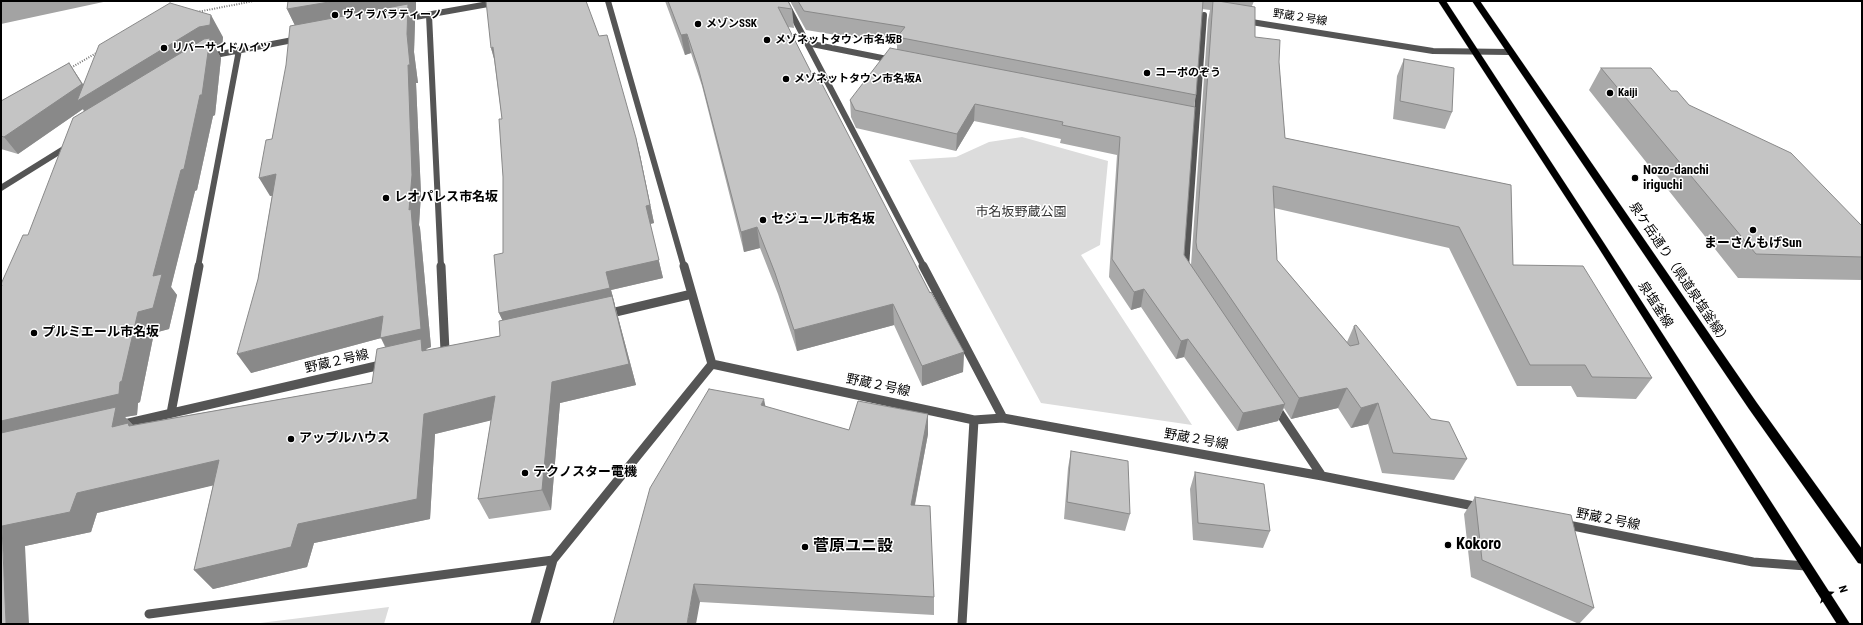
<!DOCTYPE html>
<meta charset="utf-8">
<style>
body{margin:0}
#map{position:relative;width:1863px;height:625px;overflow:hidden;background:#fff;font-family:"Roboto Condensed",sans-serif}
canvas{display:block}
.frame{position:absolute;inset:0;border:2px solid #000;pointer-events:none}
.north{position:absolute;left:1811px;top:573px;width:40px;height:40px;-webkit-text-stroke:3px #fff;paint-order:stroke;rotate:72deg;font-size:11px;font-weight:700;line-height:16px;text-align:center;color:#000}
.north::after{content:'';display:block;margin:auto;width:14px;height:18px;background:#000;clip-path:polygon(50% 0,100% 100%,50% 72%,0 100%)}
</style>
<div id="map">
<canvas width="1863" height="625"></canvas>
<div class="frame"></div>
<div class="north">N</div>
</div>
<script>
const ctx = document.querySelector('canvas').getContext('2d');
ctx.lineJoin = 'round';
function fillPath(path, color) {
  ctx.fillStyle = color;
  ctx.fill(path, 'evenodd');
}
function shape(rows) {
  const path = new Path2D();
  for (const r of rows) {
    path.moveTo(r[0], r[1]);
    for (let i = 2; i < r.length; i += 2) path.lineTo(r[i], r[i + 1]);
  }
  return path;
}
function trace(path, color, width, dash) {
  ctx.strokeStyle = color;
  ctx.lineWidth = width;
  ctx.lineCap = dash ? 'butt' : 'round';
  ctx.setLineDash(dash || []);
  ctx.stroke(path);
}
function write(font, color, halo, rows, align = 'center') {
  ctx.font = font + ' "Roboto Condensed","Noto Sans JP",sans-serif';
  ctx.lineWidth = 3;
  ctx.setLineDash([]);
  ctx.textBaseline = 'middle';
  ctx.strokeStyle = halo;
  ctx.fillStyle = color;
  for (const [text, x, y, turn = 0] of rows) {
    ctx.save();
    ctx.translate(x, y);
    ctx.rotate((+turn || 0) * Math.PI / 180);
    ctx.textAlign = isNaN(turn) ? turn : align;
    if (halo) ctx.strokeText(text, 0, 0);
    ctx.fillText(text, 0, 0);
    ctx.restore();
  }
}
const green = shape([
 [1022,137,1108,161,1100,245,1081,255,1192,425,1041,403,909,160,956,157,989,142],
 [389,607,384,624,252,624]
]);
const water = shape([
 [1,1,108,1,1,24]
]);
const path = shape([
 [197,12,254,1],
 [69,69,98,52]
]);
const minorFar1 = shape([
 [608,1,684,267],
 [785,1,924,267],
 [429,15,441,267],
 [404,19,505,1],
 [1245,21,1433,51,1509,52],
 [807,43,892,60],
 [210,56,298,39],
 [1,188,70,145],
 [198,267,239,50],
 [1186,267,1204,15]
]);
const minor = shape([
 [441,266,445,351],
 [684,266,692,294],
 [923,266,1003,418],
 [1186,268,1186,266],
 [607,314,692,294,712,364,974,420,1003,418,1322,476,1479,507],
 [1275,406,1322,476],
 [171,413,199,266],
 [120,425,385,364],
 [1563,524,1753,562,1806,566],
 [149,614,553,560],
 [535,624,553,560,712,364],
 [962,624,974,420]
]);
const primary = shape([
 [1438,1,1446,1,1604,243,1850,624,1837,624,1598,247,1438,1],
 [1472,1,1480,1,1757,403,1862,549,1862,564,1858,563,1749,409,1472,1]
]);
const wall = shape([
 [288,1,416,1,416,12,412,13,415,22,414,52,418,83,416,83,421,194,419,225,420,228,431,347,426,349,427,350,500,336,503,321,499,313,503,253,503,177,502,119,494,59,491,48,636,138,640,155,654,223,650,224,663,278,611,290,615,305,615,306,618,317,636,385,560,403,551,510,489,519,478,499,491,420,435,434,430,519,314,543,307,567,213,589,194,570,213,485,97,513,91,532,25,546,1,624,28,235,84,112,83,109,18,154,1,149,1,101,69,63,83,84,223,37,222,48,216,49,221,58,215,115,213,116,197,190,195,191,171,287,177,295,169,329,154,333,140,402,138,403,137,415,125,417,133,425,372,383,385,347,381,338,251,373,258,279,272,196,270,196,272,139,295,25,287,9],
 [665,1,788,1,792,9,794,28,788,27,816,82,930,293,964,352,963,372,922,386,894,325,797,351,778,294,760,248,744,252,702,86,691,53,685,55],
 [790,1,1254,1,1252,6,1255,37,1279,62,1285,138,1511,185,1513,265,1652,378,1636,399,1577,397,1571,386,1517,386,1449,248,1274,208,1277,260,1347,342,1354,326,1431,419,1467,459,1454,480,1382,473,1368,424,1351,428,1338,408,1291,419,1284,408,1278,421,1237,431,1184,357,1176,359,1141,307,1131,310,1109,277,1117,155,1060,143,1061,139,974,121,956,151,856,128,851,117,850,100,897,49,897,45,806,30],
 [1202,9,1210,10,1208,20,1191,265,1184,255,1194,107,1196,95],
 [1404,59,1452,112,1445,129,1393,119,1397,76],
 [1601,68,1671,91,1689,105,1862,226,1862,280,1738,278,1589,90],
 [766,407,849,430,928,414,928,434,915,505,934,597,934,615,700,602,613,624],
 [1071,451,1130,514,1125,531,1064,519,1068,468],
 [1195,472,1270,531,1263,548,1193,540,1190,489],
 [1475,497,1594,608,1579,624,1471,577,1464,514]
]);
const shadedWall = shape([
 [335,1,416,1,416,12,412,13,415,22,414,52,418,83,416,83,421,194,419,225,420,228,431,347,426,349,432,360,391,357,381,338,251,373,237,354,383,316,299,34,287,9],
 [211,15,223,37,222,48,216,49,221,58,215,115,213,116,197,190,195,191,171,287,177,295,169,329,154,333,140,402,138,403,137,415,125,417,135,428,1,446,1,421,120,382,138,312,153,276,93,124,83,109,18,154,4,137,69,63,89,94],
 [687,34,691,53,685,55,681,35],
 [493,47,496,65,491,48],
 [975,104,974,121,956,151,957,134],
 [636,138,640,155,654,223,650,224,663,278,611,290,615,305,615,306,618,317,636,385,560,403,551,510,542,490,507,330,499,313,606,272,646,206],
 [276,174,287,193,270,196,259,178],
 [757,227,760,248,744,252,741,232],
 [1144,289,1141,307,1131,310,1134,292],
 [893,304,894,325,797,351,794,330],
 [1188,339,1184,357,1176,359,1181,341],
 [964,352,963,372,922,386,922,366],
 [1347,388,1338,408,1291,419,1299,398],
 [495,396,505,417,435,434,430,519,314,543,307,567,213,589,194,570,424,414],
 [764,399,768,419,761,405],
 [1378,403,1368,424,1351,428,1361,408],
 [1285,404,1278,421,1237,431,1243,413],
 [928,414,928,434,911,524,911,505],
 [219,460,236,480,97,513,91,532,25,546,29,624,6,624,2,526,77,493],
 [694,584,700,602,696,624,687,624]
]);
const building = shape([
 [288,1,335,1,287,9,288,1],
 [486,1,586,1,599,36,607,35,636,138,650,205,646,206,659,260,606,272,610,288,499,313,494,255,503,253,503,177,499,119,502,119,493,47,491,48,486,1],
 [668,1,788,1,792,9,778,7,816,82,821,82,930,293,931,292,964,352,922,366,893,304,794,330,775,273,757,227,741,232,698,67,687,34,681,35,668,1],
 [798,1,1203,1,1196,95,897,37,905,27,804,11,798,1],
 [1213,1,1218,1,1255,7,1255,37,1280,40,1279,62,1285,138,1511,185,1513,265,1583,266,1652,378,1592,377,1585,365,1530,365,1459,227,1273,186,1277,260,1350,346,1359,344,1354,326,1356,325,1431,419,1449,422,1467,459,1393,453,1378,403,1361,408,1347,388,1299,398,1197,249,1196,242,1213,1],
 [170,3,211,15,210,25,199,27,77,101,99,45,170,3],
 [408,4,407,34,410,65,408,65,412,175,409,210,411,209,421,329,380,338,383,316,237,354,258,279,276,174,259,178,266,140,272,139,286,65,290,26,408,4],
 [210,38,202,95,200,95,184,169,181,170,153,276,162,274,153,308,138,312,122,381,120,382,119,394,1,421,1,288,2,285,1,285,1,284,23,235,28,235,73,118,204,39,210,38],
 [890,48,1195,107,1184,255,1285,404,1243,413,1188,339,1181,341,1144,289,1134,292,1112,259,1120,137,1062,125,1063,122,975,104,957,134,855,110,850,100,890,48],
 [1404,59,1454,68,1452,112,1400,101,1404,59],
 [69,63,82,84,4,137,1,136,1,101,69,63],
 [1601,68,1651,68,1671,91,1677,91,1689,105,1791,153,1862,226,1862,257,1756,254,1601,68],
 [612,296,629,364,552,382,542,490,478,499,495,396,424,414,417,499,298,524,291,547,194,570,219,460,77,493,70,512,2,526,6,624,1,624,1,433,116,407,112,427,128,423,129,426,372,383,377,349,421,339,422,351,500,336,499,321,612,296],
 [709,389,764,399,761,405,849,430,858,401,928,414,911,505,930,506,934,597,694,584,687,624,613,624,650,488,709,389],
 [1071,451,1128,461,1130,514,1067,502,1071,451],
 [1195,472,1264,484,1270,531,1198,523,1195,472],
 [1475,497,1571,515,1594,608,1482,560,1475,497]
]);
const markers = [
 [335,15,4,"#000"],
 [698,24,4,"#000"],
 [767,40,4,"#000"],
 [164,48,4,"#000"],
 [1147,73,4,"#000"],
 [786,79,4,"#000"],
 [1610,93,4,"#000"],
 [1635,178,4,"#000"],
 [386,198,4,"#000"],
 [763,220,4,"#000"],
 [1753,230,4,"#000"],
 [34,333,4,"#000"],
 [291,439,4,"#000"],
 [525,473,4,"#000"],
 [1448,545,4,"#000"],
 [805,547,4,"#000"]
];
const farPoinames = [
 ["ヴィラパラティーノ",343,15],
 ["メゾンSSK",706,24],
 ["メゾネットタウン市名坂B",775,40],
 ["リバーサイドハイツ",172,48],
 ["コーポのぞう",1155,73],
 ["メゾネットタウン市名坂A",794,79],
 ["Kaiji",1618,93]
];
const farStreetnames = [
 ["野蔵２号線",1300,18,9]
];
const poiNames = [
 ["Nozo-danchi",1643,171],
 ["iriguchi",1643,186],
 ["レオパレス市名坂",394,198],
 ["セジュール市名坂",771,220],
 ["まーさんもげSun",1753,244,"center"],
 ["プルミエール市名坂",42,333],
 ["アップルハウス",299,439],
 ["テクノスター電機",533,473]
];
const parkNames = [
 ["市名坂野蔵公園",1021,213]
];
const streetNames = [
 ["泉ケ岳通り（県道泉塩釜線）",1679,274,56],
 ["泉塩釜線",1655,305,57],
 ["野蔵２号線",337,362,-13],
 ["野蔵２号線",878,386,12],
 ["野蔵２号線",1196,440,10],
 ["野蔵２号線",1608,520,11]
];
const nearPoinames = [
 ["Kokoro",1456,545],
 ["菅原ユニ設",813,547]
];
fillPath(green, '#dcdcdc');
fillPath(water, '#a3a3a3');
trace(primary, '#dbdbdb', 1);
trace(path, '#777', 2, [1, 1.5]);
trace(minorFar1, '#555', 6);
trace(minor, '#555', 9);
fillPath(primary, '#000');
fillPath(wall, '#a9a9a9');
fillPath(shadedWall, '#898989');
fillPath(building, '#c4c4c4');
trace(building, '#898989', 1);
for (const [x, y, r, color] of markers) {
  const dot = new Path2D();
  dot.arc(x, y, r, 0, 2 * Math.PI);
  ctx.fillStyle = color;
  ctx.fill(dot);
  trace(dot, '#fff', 1.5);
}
write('bold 11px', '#000', '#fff', farPoinames, 'left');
write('11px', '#000', '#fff', farStreetnames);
write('bold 13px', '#000', '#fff', poiNames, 'left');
write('13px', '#333', '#fff', parkNames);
write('13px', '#000', '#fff', streetNames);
write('bold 16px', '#000', '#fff', nearPoinames, 'left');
</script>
